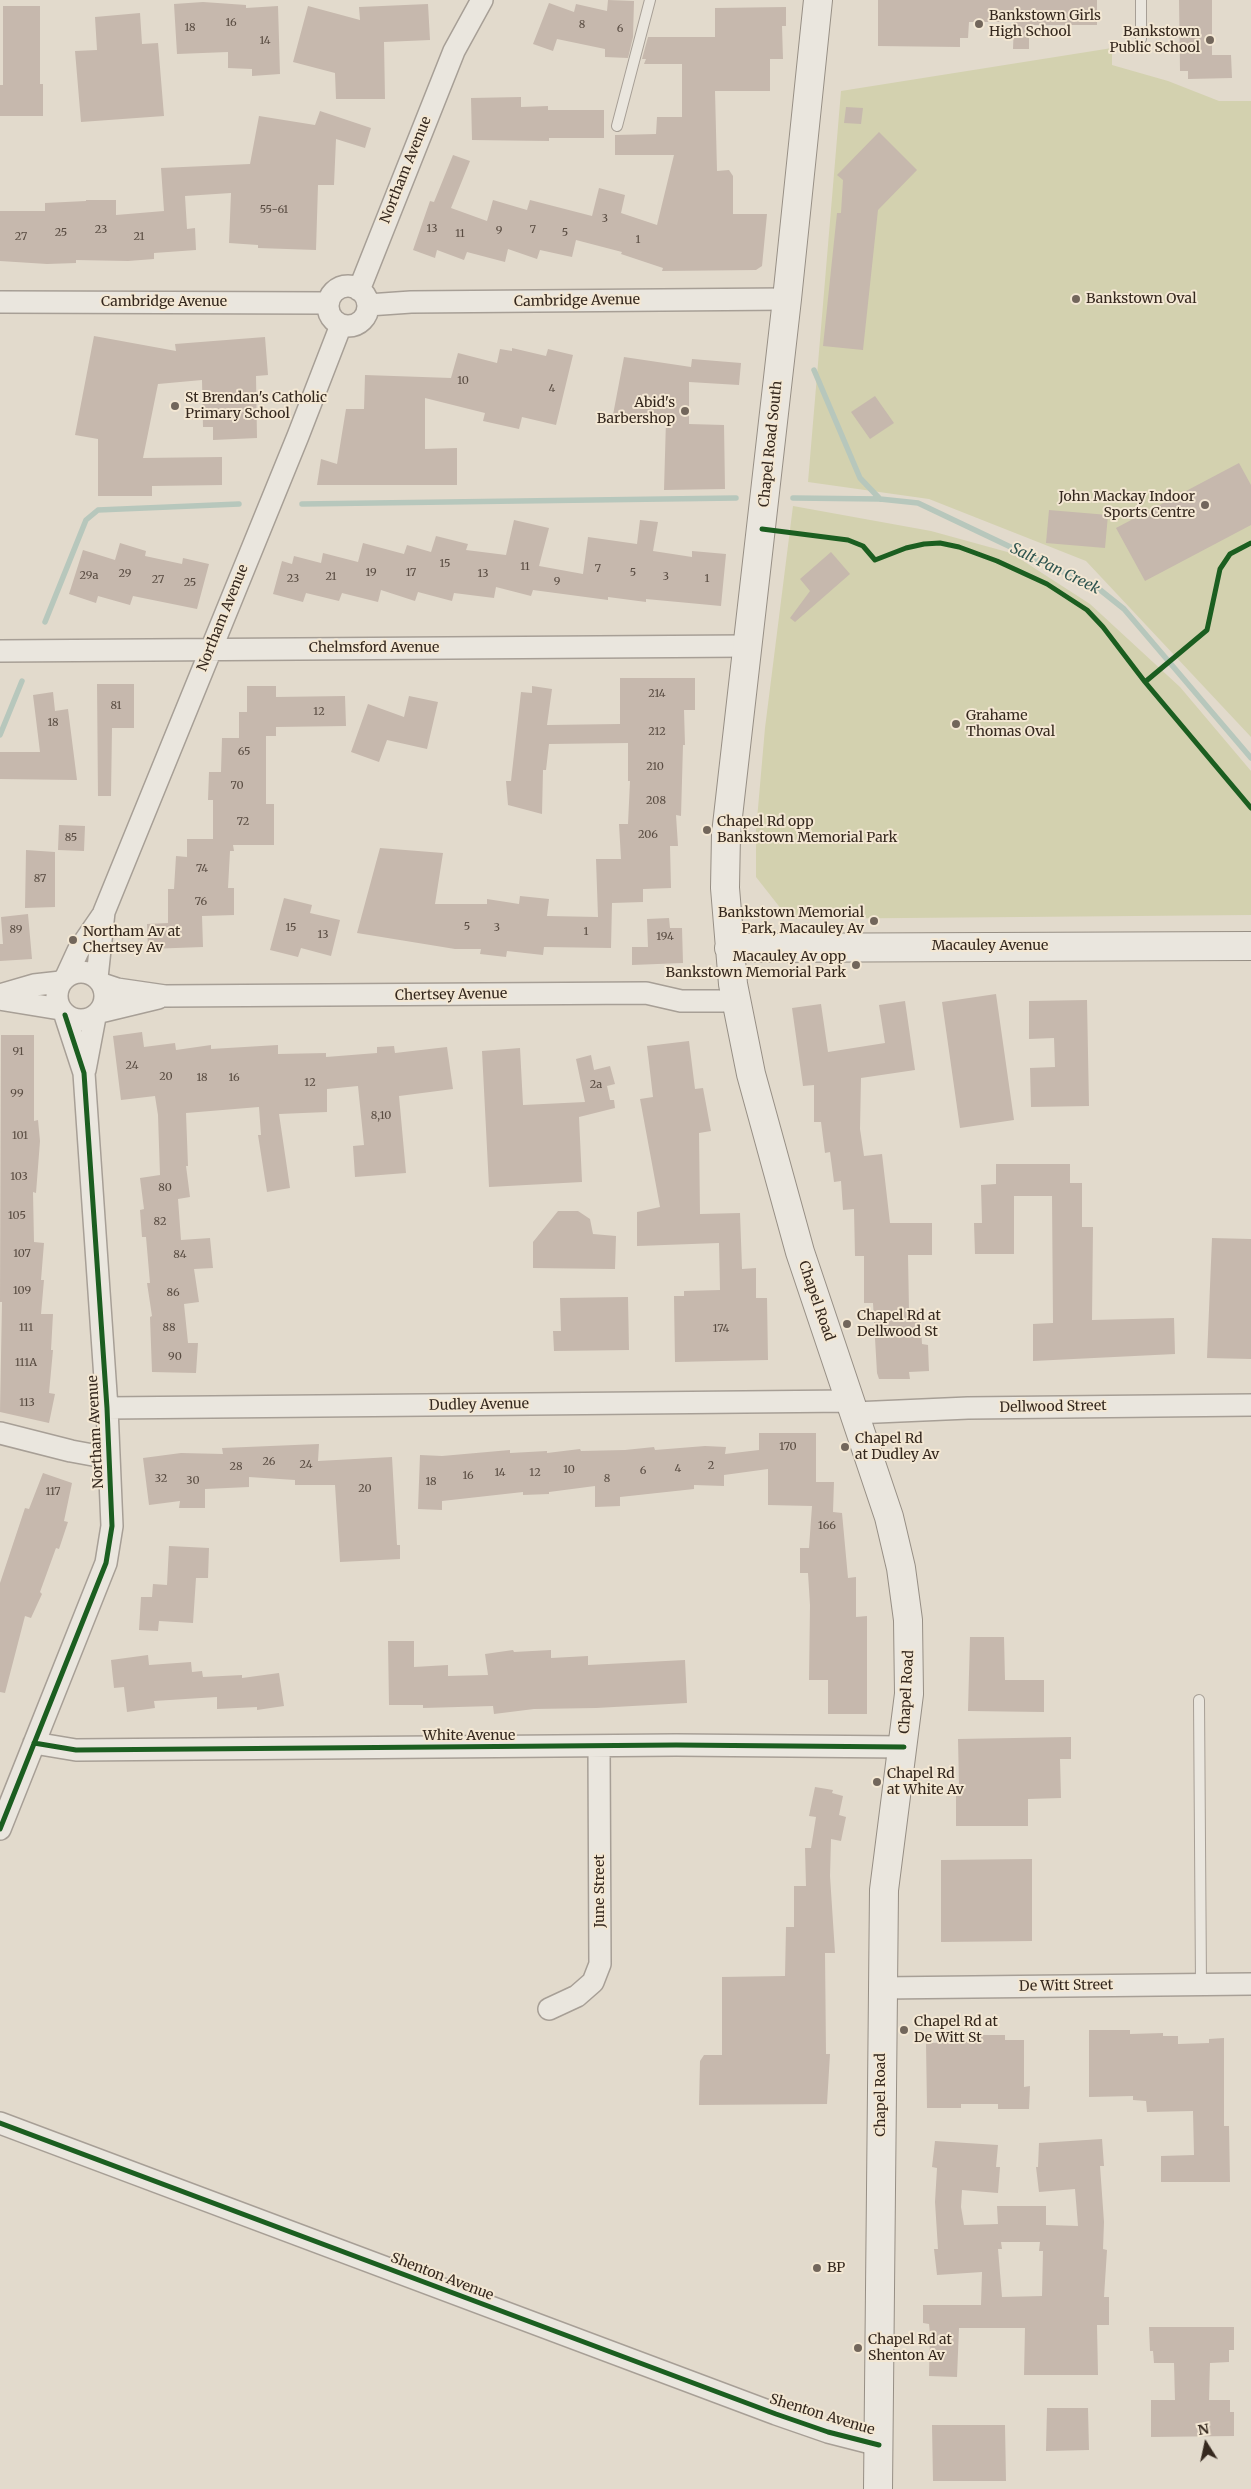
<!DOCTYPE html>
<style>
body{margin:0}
#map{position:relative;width:1251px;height:2489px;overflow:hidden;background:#e2dacc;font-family:Merriweather,serif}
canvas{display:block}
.north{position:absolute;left:1181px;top:2419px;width:50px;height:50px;-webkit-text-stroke:4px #f3e7d3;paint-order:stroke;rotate:350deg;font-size:14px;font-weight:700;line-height:20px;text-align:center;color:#35281e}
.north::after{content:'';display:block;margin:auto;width:18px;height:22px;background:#35281e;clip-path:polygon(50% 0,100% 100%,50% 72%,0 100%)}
</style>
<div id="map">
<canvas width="1251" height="2489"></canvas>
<div class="north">N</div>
</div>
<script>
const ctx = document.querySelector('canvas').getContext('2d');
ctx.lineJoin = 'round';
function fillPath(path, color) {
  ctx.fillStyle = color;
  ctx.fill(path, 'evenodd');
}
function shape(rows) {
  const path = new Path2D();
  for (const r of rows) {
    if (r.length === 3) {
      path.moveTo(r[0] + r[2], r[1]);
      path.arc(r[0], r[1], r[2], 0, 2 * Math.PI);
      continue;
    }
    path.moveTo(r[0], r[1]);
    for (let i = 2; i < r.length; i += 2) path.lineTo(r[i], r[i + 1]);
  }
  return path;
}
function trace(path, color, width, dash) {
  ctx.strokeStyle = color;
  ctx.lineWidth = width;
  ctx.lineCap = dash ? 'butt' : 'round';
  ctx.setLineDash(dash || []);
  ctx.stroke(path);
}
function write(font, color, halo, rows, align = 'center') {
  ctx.font = font + ' Merriweather,serif';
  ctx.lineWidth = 4;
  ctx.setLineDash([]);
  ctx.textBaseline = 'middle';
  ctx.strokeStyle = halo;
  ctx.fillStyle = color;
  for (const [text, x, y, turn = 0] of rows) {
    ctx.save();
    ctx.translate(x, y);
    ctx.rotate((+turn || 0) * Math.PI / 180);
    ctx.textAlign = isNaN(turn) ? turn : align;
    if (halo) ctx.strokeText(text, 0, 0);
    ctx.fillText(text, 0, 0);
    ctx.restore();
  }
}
const green = shape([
 [1112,48,1112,65,1168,81,1219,101,1251,101,1251,737,1086,561,929,499,808,482,841,91],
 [793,506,931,531,1011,553,1090,604,1180,687,1251,771,1251,915,789,919,756,877,756,831,765,728]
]);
const stream = shape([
 [814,370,860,478,880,499],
 [793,498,880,499,918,503,1099,589,1124,609,1251,758],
 [302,504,736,498],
 [45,622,86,520,98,510,239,504],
 [0,735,22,681]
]);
const building = shape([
 [608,0,634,1,633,37,628,58,605,57,605,49,557,39,553,51,533,44,549,3,574,12,576,4,607,11],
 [878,0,1097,0,1097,25,1029,25,1029,49,1013,49,1014,22,969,22,968,38,960,38,960,47,878,46],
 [1179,0,1212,0,1212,55,1231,55,1232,78,1188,79,1188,71,1180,71],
 [203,2,246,5,246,8,278,6,280,74,252,76,252,69,228,68,228,52,177,54,174,4],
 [428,4,430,40,384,42,385,99,336,99,335,73,293,62,308,6,360,20,359,7],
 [3,6,40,6,40,84,43,84,43,116,0,116,0,85,3,85],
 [786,7,786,26,782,26,783,59,770,59,770,91,715,91,717,171,729,170,733,176,733,214,767,214,762,266,756,270,662,271,663,268,621,254,622,252,576,240,572,257,540,250,537,259,508,249,505,262,467,252,464,260,437,250,435,258,413,250,430,201,434,202,453,155,470,161,451,208,487,221,493,200,527,210,530,200,592,216,599,188,625,195,621,213,657,225,674,155,615,155,615,135,656,134,657,117,682,117,682,64,644,64,646,59,642,59,648,37,715,37,715,8],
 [140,13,142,44,158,43,164,116,81,122,75,51,97,50,95,17],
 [521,97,521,107,548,106,548,110,604,110,604,138,549,138,549,141,472,140,471,98],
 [846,107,863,108,861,124,844,123],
 [320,111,371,128,365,148,336,139,334,185,318,185,316,250,258,248,258,245,229,243,231,193,185,196,187,229,195,228,196,250,154,253,154,259,128,261,76,260,76,263,47,264,0,261,0,211,45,211,45,203,86,201,86,200,116,200,116,215,164,211,161,168,250,164,259,116,315,125],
 [879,132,917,170,878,210,863,350,823,346,837,213,841,213,843,180,837,175],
 [94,336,176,351,175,344,265,337,268,375,256,376,257,438,213,440,213,427,203,427,202,380,158,384,143,458,222,457,222,485,152,486,152,496,98,496,98,439,75,435],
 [512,348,546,356,548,349,573,355,556,425,522,417,519,429,483,421,485,413,425,398,425,449,457,448,457,485,317,485,321,459,337,464,346,409,364,409,365,375,451,378,458,353,497,363,500,349,512,351],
 [624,357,691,367,692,359,741,363,739,385,689,382,689,424,724,425,725,489,664,490,666,420,612,420],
 [875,396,894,423,870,439,851,412],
 [1239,463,1251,485,1251,525,1145,581,1116,528],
 [1049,510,1108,515,1105,548,1046,543],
 [514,520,549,528,539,566,583,574,588,537,637,544,640,520,658,522,653,551,692,557,692,551,726,554,721,606,646,599,646,602,608,597,608,600,533,590,531,596,496,587,494,598,454,593,452,601,418,592,415,601,381,590,378,602,342,593,339,601,306,593,303,602,273,594,282,561,292,564,294,556,321,563,323,553,358,562,363,543,404,554,407,545,431,552,436,536,468,544,466,550,506,555],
 [120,543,146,551,145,556,182,564,183,558,209,564,197,609,133,596,130,605,98,596,96,603,69,594,83,550,115,560],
 [831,552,850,574,795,622,790,618,810,591,800,579],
 [620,678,695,678,695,710,684,710,685,745,683,745,681,816,676,815,678,846,670,846,671,888,643,889,643,902,612,903,611,948,544,947,543,955,507,951,506,957,480,954,481,949,455,949,357,933,380,848,443,853,435,904,487,904,487,899,519,904,520,896,549,899,547,916,598,917,596,859,621,859,619,824,628,824,630,781,628,781,628,743,549,744,546,770,543,770,542,814,508,805,506,781,511,781,521,692,532,693,532,686,552,689,547,725,620,724],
 [97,684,134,684,134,728,112,728,111,796,98,796],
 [247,686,276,686,276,697,345,696,346,726,276,727,276,736,266,736,266,804,274,804,274,845,233,845,234,851,230,851,228,888,234,888,234,915,202,916,203,947,148,949,147,924,168,923,168,889,174,889,176,856,187,857,187,839,213,839,213,800,208,800,209,772,221,772,222,738,239,738,239,712,247,712],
 [53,692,55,711,68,709,77,780,0,779,0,752,40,752,33,695],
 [409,696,438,702,427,749,387,740,379,762,351,752,368,704,404,717],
 [59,825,85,826,84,851,58,850],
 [26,850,55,852,55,907,25,908],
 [284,898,312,905,310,913,340,920,331,956,301,948,298,957,270,950],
 [28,914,32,959,0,961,0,944,3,944,1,917],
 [669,918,670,928,682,928,683,963,632,965,632,947,648,947,647,919],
 [996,994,1014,1120,960,1128,942,1002],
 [1087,1000,1089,1106,1031,1107,1030,1068,1055,1067,1054,1038,1029,1039,1029,1001],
 [905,1001,915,1070,861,1078,860,1129,864,1156,882,1154,890,1223,932,1223,932,1255,908,1255,909,1310,920,1310,922,1344,928,1345,929,1371,909,1372,910,1379,879,1379,877,1373,873,1303,864,1303,864,1256,855,1256,854,1209,843,1210,841,1181,834,1182,830,1152,825,1153,821,1122,814,1122,814,1085,803,1086,792,1008,821,1004,828,1052,885,1043,879,1005],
 [142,1032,144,1047,175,1043,176,1050,211,1045,211,1049,278,1045,278,1054,326,1053,326,1057,377,1053,377,1047,394,1046,395,1053,447,1047,453,1089,399,1096,406,1173,355,1177,353,1146,364,1145,358,1086,327,1089,327,1112,279,1114,290,1188,267,1192,258,1135,261,1135,259,1107,186,1113,188,1166,186,1166,190,1197,178,1199,181,1240,210,1238,213,1268,194,1269,199,1302,184,1304,188,1343,198,1343,196,1373,152,1372,150,1317,152,1316,147,1283,150,1283,146,1237,142,1237,140,1210,144,1209,140,1178,160,1175,158,1115,155,1096,121,1100,113,1036],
 [1,1035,34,1035,34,1121,38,1120,40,1141,36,1193,33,1192,34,1242,44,1243,41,1280,44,1280,41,1314,53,1314,51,1350,53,1350,49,1393,55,1394,49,1423,0,1412,2,1302,0,1302],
 [689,1041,695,1089,703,1088,711,1131,699,1133,700,1214,740,1213,742,1269,756,1268,756,1298,767,1298,768,1360,675,1362,674,1296,684,1296,684,1291,720,1290,719,1243,637,1246,637,1212,660,1207,640,1099,653,1097,647,1046],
 [520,1048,523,1105,585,1102,576,1059,591,1055,594,1070,610,1066,615,1084,607,1086,610,1100,614,1100,615,1108,579,1117,582,1182,489,1187,482,1051],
 [996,1164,1070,1164,1070,1183,1082,1183,1082,1227,1093,1227,1092,1320,1174,1318,1175,1354,1033,1361,1033,1324,1053,1323,1052,1196,1014,1196,1014,1254,975,1254,974,1223,982,1223,981,1185,996,1184],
 [558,1211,578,1211,590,1219,593,1234,616,1236,615,1269,533,1268,533,1242],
 [1212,1238,1251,1239,1251,1359,1207,1358],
 [628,1297,629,1350,554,1351,553,1331,561,1331,560,1298],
 [759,1433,816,1433,816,1482,834,1482,833,1512,842,1513,848,1578,856,1577,856,1617,867,1616,867,1714,828,1714,828,1680,809,1680,810,1605,808,1573,800,1573,800,1548,809,1548,812,1506,768,1505,768,1469,724,1475,724,1486,694,1485,694,1489,620,1497,620,1506,595,1507,595,1486,549,1492,549,1494,523,1495,523,1492,442,1501,442,1510,418,1509,420,1455,442,1456,510,1450,510,1453,547,1451,547,1453,580,1449,581,1451,625,1450,654,1447,655,1450,705,1446,726,1447,725,1454,759,1450],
 [319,1444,318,1461,392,1457,397,1545,400,1545,400,1559,340,1562,335,1485,295,1485,295,1480,249,1477,249,1487,205,1489,205,1508,179,1508,180,1501,149,1505,143,1458,181,1453,223,1454,222,1448],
 [43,1473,72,1483,64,1521,68,1522,59,1549,56,1548,40,1592,42,1594,31,1618,25,1616,5,1693,0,1692,0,1583,25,1508,29,1509],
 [169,1546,209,1548,208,1578,196,1578,193,1623,159,1621,158,1631,139,1630,141,1597,152,1597,153,1584,167,1585],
 [970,1637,1004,1637,1005,1680,1044,1680,1044,1712,968,1711],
 [388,1641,414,1641,414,1667,448,1665,448,1676,488,1675,485,1654,513,1650,514,1652,551,1650,551,1658,588,1656,588,1665,685,1660,687,1703,596,1708,534,1709,494,1714,493,1706,423,1708,423,1705,389,1705],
 [148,1655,149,1665,191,1662,192,1672,202,1671,203,1677,242,1675,242,1678,279,1673,284,1706,257,1710,257,1707,217,1709,217,1697,154,1701,155,1708,127,1712,124,1687,114,1688,111,1660],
 [1071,1737,1071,1759,1060,1759,1061,1798,1028,1799,1028,1826,956,1826,956,1786,959,1786,958,1739],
 [815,1787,833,1790,832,1793,843,1796,839,1815,846,1817,841,1841,831,1839,830,1876,835,1953,825,1953,826,2054,830,2054,827,2104,699,2105,700,2061,704,2055,722,2055,722,1977,785,1976,786,1927,794,1927,794,1886,806,1886,805,1848,811,1848,816,1817,809,1816],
 [1032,1859,1032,1941,941,1942,941,1860],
 [1089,2030,1130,2030,1130,2034,1163,2033,1163,2036,1178,2036,1178,2044,1209,2043,1209,2039,1224,2038,1224,2126,1229,2126,1230,2182,1161,2182,1161,2156,1194,2155,1193,2111,1147,2112,1146,2101,1133,2100,1133,2096,1089,2097],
 [967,2035,1005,2035,1005,2040,1024,2040,1024,2087,1030,2086,1029,2109,998,2109,998,2104,961,2104,961,2108,927,2108,926,2043,967,2042],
 [1102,2139,1104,2166,1100,2166,1104,2222,1103,2249,1107,2250,1104,2297,1109,2297,1109,2325,1097,2325,1098,2375,1024,2375,1025,2328,959,2328,957,2377,929,2376,930,2334,929,2324,923,2323,923,2305,981,2305,982,2272,937,2275,934,2249,938,2249,935,2202,937,2168,932,2167,935,2141,998,2145,996,2167,1000,2167,998,2193,962,2190,961,2207,964,2225,998,2224,997,2206,1046,2206,1046,2225,1078,2226,1075,2189,1039,2192,1036,2167,1038,2167,1039,2143],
 [1001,2242,1040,2242,1039,2251,1043,2251,1042,2296,1002,2297,998,2249,1002,2249],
 [1149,2327,1234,2327,1234,2350,1229,2350,1229,2362,1210,2363,1209,2400,1230,2400,1230,2412,1234,2412,1234,2436,1151,2437,1151,2400,1175,2400,1174,2363,1154,2363,1153,2351,1150,2351],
 [1047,2408,1088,2408,1089,2450,1046,2451],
 [932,2425,1005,2425,1006,2481,933,2481]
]);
const lane = shape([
 [1141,0,1141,39],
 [617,126,650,0],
 [1199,1700,1201,1985]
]);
const street = shape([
 [348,306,20],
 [359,290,454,51,482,0],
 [0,302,328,303],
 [368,305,411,302,787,299],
 [0,651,747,646],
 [81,996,24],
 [66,977,78,951,102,916],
 [97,978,104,912,298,436,341,325],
 [102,984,117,989,165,996,646,993,681,1001,735,1001],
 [0,995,34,985,61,982],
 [0,999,60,1009],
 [100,1012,158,998],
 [85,1070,95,1017],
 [107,1408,850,1401],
 [854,1413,968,1408,1251,1405],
 [0,1433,71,1451,109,1458],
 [34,1743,76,1750,676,1745,904,1747],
 [0,1829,106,1563,112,1526,107,1408,84,1073,65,1015],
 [881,1988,1251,1984],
 [549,2009,577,1996,593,1982,600,1964,599,1746],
 [0,2123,776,2414,828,2432,879,2445]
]);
const secondary = shape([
 [818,0,787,299,726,834,725,888,733,984,751,1074,800,1252,889,1517,901,1568,908,1620,909,1694,884,1890,878,2489],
 [729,948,1251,946]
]);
const cycleway = shape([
 [762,529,848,540,863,546,875,560,906,548,924,544,940,543,959,547,997,561,1047,584,1087,610,1103,627,1145,682,1251,808],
 [1145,682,1207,630,1220,569,1230,554,1251,543],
 [34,1743,76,1750,676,1745,904,1747],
 [0,1829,106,1563,112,1526,107,1408,84,1073,65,1015],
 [0,2123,776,2414,828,2432,879,2445]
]);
const markers = [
 [979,24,5,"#72665b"],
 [1210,40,5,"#72665b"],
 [1076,299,5,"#72665b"],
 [175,406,5,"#72665b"],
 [685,411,5,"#72665b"],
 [1205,505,5,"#72665b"],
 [956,724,5,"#72665b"],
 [707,830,5,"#72665b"],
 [874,921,5,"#72665b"],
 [73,940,5,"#72665b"],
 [856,965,5,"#72665b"],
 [847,1324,5,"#72665b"],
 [845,1447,5,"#72665b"],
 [877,1782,5,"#72665b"],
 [904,2030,5,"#72665b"],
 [817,2268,5,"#72665b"],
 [858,2348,5,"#72665b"]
];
const numberNames = [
 ["16",231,23],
 ["8",582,25],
 ["18",190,28],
 ["6",620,29],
 ["14",265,41],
 ["55-61",274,210],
 ["3",605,219],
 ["13",432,229],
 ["23",101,230],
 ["7",533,230],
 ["9",499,231],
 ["25",61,233],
 ["5",565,233],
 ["11",460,234],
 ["27",21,237],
 ["21",139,237],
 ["1",638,240],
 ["10",463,381],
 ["4",552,389],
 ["15",445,564],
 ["11",525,567],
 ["7",598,569],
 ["19",371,573],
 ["17",411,573],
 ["5",633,573],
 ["29",125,574],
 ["13",483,574],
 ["29a",89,576],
 ["21",331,577],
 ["3",666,577],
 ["23",293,579],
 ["1",707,579],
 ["27",158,580],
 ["9",557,582],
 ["25",190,583],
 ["214",657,694],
 ["81",116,706],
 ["12",319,712],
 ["18",53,723],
 ["212",657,732],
 ["65",244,752],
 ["210",655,767],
 ["70",237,786],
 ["208",656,801],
 ["72",243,822],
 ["206",648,835],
 ["85",71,838],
 ["74",202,869],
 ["87",40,879],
 ["76",201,902],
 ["5",467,927],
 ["15",291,928],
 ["3",497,928],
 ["89",16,930],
 ["1",586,932],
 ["13",323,935],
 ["194",665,937],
 ["91",18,1052],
 ["24",132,1066],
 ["20",166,1077],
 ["18",202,1078],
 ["16",234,1078],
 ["12",310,1083],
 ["2a",596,1085],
 ["99",17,1094],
 ["8,10",381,1116],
 ["101",20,1136],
 ["103",19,1177],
 ["80",165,1188],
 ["105",17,1216],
 ["82",160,1222],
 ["107",22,1254],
 ["84",180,1255],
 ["109",22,1291],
 ["86",173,1293],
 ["111",26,1328],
 ["88",169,1328],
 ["174",721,1329],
 ["90",175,1357],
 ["111A",26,1363],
 ["113",27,1403],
 ["170",788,1447],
 ["26",269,1462],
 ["24",306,1465],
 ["2",711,1466],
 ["28",236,1467],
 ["4",678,1469],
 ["10",569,1470],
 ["6",643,1471],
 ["14",500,1473],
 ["12",535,1473],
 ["16",468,1476],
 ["32",161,1479],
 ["8",607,1479],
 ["30",193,1481],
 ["18",431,1482],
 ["20",365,1489],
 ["117",53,1492],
 ["166",827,1526]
];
const poiNames = [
 ["Bankstown Girls",989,16],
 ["High School",989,32],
 ["Bankstown",1200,32,"right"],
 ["Public School",1200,48,"right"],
 ["Bankstown Oval",1086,299],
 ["St Brendan's Catholic",185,398],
 ["Primary School",185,414],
 ["Abid's",675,403,"right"],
 ["Barbershop",675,419,"right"],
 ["John Mackay Indoor",1195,497,"right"],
 ["Sports Centre",1195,513,"right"],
 ["Grahame",966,716],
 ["Thomas Oval",966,732],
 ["Chapel Rd opp",717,822],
 ["Bankstown Memorial Park",717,838],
 ["Bankstown Memorial",864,913,"right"],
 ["Park, Macauley Av",864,929,"right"],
 ["Northam Av at",83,932],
 ["Chertsey Av",83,948],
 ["Macauley Av opp",846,957,"right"],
 ["Bankstown Memorial Park",846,973,"right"],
 ["Chapel Rd at",857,1316],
 ["Dellwood St",857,1332],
 ["Chapel Rd",855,1439],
 ["at Dudley Av",855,1455],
 ["Chapel Rd",887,1774],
 ["at White Av",887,1790],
 ["Chapel Rd at",914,2022],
 ["De Witt St",914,2038],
 ["BP",827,2268],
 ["Chapel Rd at",868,2340],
 ["Shenton Av",868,2356]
];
const streetNames = [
 ["Northam Avenue",406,170,-68],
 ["Cambridge Avenue",577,301,-1],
 ["Cambridge Avenue",164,302],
 ["Chapel Road South",771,444,-84],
 ["Northam Avenue",223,618,-68],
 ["Chelmsford Avenue",374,648],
 ["Macauley Avenue",990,946],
 ["Chertsey Avenue",451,995,-1],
 ["Chapel Road",816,1301,71],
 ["Dudley Avenue",479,1405,-1],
 ["Dellwood Street",1053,1407,-1],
 ["Northam Avenue",96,1432,-93],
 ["Chapel Road",907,1692,-87],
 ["White Avenue",469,1736],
 ["June Street",600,1891,-90],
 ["De Witt Street",1066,1986,-1],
 ["Chapel Road",881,2095,-90],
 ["Shenton Avenue",442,2277,21],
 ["Shenton Avenue",822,2415,17]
];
const waterNames = [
 ["Salt Pan Creek",1055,569,26]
];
fillPath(green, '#d3d1af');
trace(stream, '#b7c7bc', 5.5);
fillPath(building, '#c6b8ad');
trace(lane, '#a79f96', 12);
trace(street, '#a79f96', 24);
trace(secondary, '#978f85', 30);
trace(lane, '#eae6de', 10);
trace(street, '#eae6de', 21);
trace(secondary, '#eae6de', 28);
trace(cycleway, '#1b5e20', 5);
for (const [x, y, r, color] of markers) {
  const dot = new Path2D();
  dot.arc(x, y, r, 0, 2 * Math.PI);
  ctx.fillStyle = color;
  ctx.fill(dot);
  trace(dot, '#f3e7d3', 2);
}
write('11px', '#594c42', null, numberNames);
write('14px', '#35281e', '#f3e7d3', poiNames, 'left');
write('14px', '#35281e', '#f3e7d3', streetNames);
write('italic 15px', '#2e544f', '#f3e7d3', waterNames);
</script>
